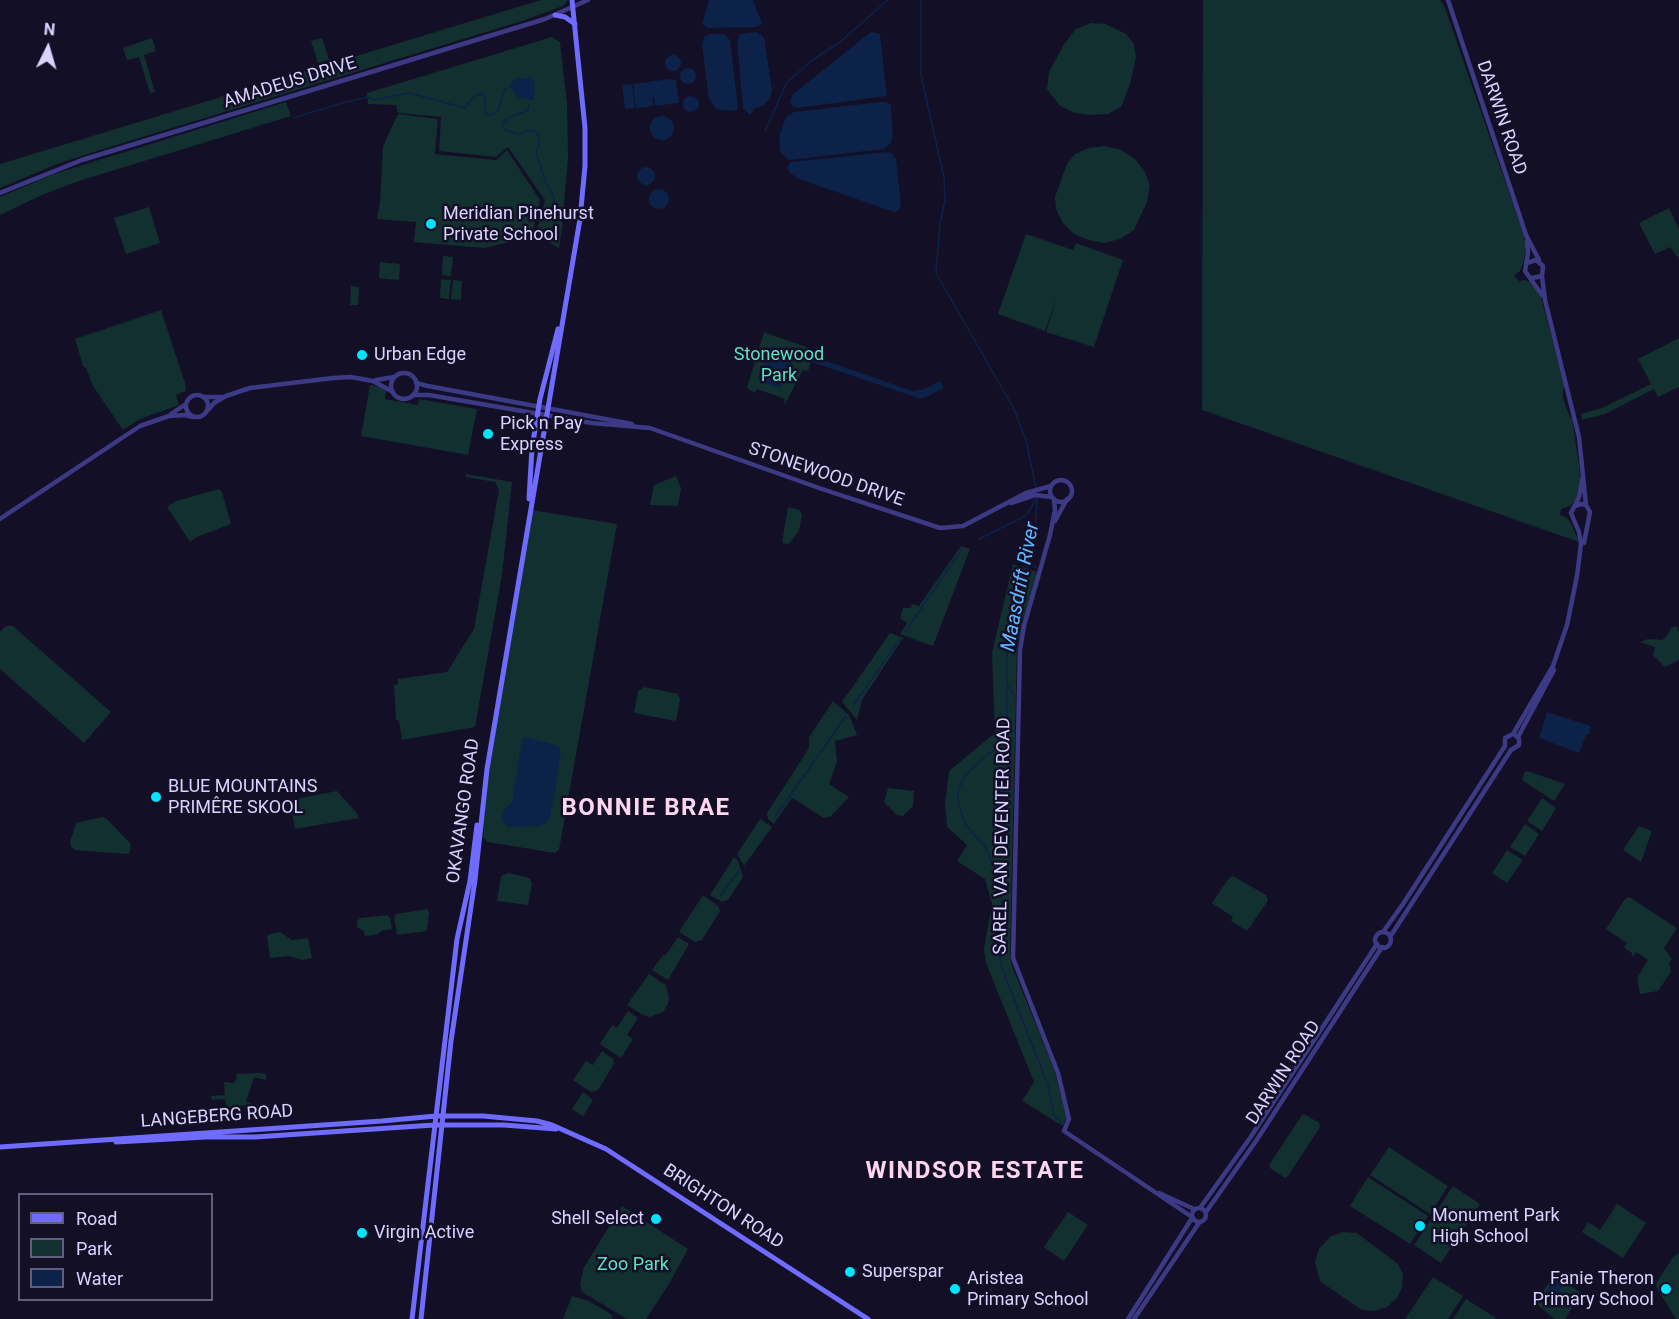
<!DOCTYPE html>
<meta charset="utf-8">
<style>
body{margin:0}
#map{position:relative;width:1679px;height:1319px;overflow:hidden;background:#130f26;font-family:Roboto,sans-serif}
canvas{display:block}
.legend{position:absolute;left:18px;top:1193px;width:195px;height:108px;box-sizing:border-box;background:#130f26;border:2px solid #625e7d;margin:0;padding:8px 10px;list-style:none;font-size:18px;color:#d9d4ff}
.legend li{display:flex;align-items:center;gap:12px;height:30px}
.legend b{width:30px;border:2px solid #625e7d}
.north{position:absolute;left:18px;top:18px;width:60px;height:60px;-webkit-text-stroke:4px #130f26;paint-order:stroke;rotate:5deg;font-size:16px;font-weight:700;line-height:24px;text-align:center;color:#d9d4ff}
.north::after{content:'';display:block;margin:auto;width:21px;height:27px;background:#d9d4ff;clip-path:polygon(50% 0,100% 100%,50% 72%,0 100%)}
</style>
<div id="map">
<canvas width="1679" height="1319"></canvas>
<ul class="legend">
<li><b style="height:8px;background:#6f6bff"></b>Road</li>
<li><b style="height:16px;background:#12302f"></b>Park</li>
<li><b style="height:16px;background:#0c2248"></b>Water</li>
</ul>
<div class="north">N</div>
</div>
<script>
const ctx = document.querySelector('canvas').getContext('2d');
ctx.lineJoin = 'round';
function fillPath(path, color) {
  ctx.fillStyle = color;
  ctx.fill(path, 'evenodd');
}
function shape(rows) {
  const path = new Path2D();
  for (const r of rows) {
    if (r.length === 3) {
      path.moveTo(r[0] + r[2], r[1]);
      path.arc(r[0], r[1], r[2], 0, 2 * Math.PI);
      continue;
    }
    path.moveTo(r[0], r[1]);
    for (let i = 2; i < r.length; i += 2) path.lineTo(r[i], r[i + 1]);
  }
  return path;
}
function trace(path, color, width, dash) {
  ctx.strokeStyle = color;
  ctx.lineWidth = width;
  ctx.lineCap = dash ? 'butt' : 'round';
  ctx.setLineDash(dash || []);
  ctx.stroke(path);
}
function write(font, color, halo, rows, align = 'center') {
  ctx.font = font + ' Roboto,sans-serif';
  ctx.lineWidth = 5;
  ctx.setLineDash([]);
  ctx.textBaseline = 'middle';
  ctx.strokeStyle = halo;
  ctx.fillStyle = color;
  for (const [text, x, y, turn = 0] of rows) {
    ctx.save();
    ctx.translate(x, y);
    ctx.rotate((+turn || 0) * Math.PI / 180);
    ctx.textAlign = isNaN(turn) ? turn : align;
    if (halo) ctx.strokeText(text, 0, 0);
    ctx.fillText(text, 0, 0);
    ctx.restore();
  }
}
const green = shape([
 [541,0,568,0,563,6,522,21,100,150,57,164,0,188,0,164],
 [1203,0,1440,0,1444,5,1524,236,1526,247,1524,261,1520,271,1514,276,1519,281,1525,280,1530,282,1541,297,1565,388,1563,389,1563,398,1570,418,1572,418,1581,480,1576,499,1570,506,1561,509,1560,515,1567,518,1571,523,1579,542,1202,410],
 [1091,23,1105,24,1116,29,1126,34,1134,44,1136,57,1130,84,1121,107,1108,114,1090,115,1075,113,1060,106,1047,89,1049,72,1064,44,1076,29],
 [552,37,560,42,567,104,568,158,562,228,559,248,536,235,545,200,508,147,496,157,439,151,441,117,398,113,396,105,368,104,367,93],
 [152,38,156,51,144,55,155,92,150,93,139,57,127,60,123,48],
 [322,38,329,60,318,63,311,41],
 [286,102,291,116,79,181,42,195,0,215,0,197,54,174],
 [398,114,438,119,435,154,496,160,507,150,540,200,531,237,484,248,414,242,416,222,377,219,380,202,383,146],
 [1104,146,1119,149,1134,158,1144,170,1150,186,1147,202,1134,230,1120,239,1104,243,1088,240,1074,234,1063,223,1056,209,1055,197,1067,164,1075,154,1089,148],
 [149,207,160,243,126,254,114,218],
 [1669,208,1679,229,1679,259,1670,247,1655,254,1639,223],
 [1026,234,1073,250,1076,243,1123,260,1094,347,1046,332,1058,295,1045,331,998,314],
 [443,256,453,257,451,276,442,275],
 [380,262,400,264,399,280,379,278],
 [441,279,451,280,449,299,440,298],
 [453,280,462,281,461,300,451,299],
 [351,286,359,287,358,305,350,305],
 [161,310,185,383,186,391,176,395,179,405,140,419,123,430,93,386,86,368,83,366,75,339],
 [764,332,815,350,808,371,803,370,785,404,784,403,785,399,757,389,755,393,747,388],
 [1679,338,1679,387,1658,397,1654,389,1605,414,1582,420,1581,414,1602,408,1651,384,1638,359],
 [370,385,380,387,386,391,385,399,418,405,419,399,477,409,468,455,361,436],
 [466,474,512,482,502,575,475,727,402,740,399,721,396,720,394,685,398,684,398,679,447,672,474,629,499,490,495,482,466,477],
 [676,476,681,488,678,506,650,505,654,485],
 [219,489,222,492,231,524,197,537,190,542,167,507,176,501],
 [788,507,799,510,802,514,799,531,789,544,782,543],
 [532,510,617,524,559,850,555,853,487,842,483,837,484,829,482,828,489,768],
 [961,546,970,549,933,646,900,634,907,623,900,618,903,608,911,608,912,604,919,606],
 [1013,564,1037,572,1017,648,1010,954,1012,966,1054,1069,1067,1118,1063,1126,1022,1101,1034,1082,986,963,984,949,992,904,985,879,957,861,967,845,947,827,945,804,949,771,995,733,992,653],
 [6,626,13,626,111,712,84,743,0,669,0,632],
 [1676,626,1679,632,1679,660,1665,667,1653,655,1655,647,1640,642,1648,639,1662,640,1667,636,1671,628],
 [890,633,903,638,862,700,857,720,842,702],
 [644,687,678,694,680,699,676,721,634,713,638,691],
 [833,701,849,715,857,735,835,741,837,762,829,784,849,797,830,817,824,818,792,798,774,824,768,819,767,813,809,748,809,737],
 [1527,771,1565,784,1554,801,1522,780,1524,773],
 [888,788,914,791,913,806,903,816,897,815,884,802],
 [337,791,356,812,359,818,295,829,290,800],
 [1542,798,1556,808,1542,831,1527,821],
 [103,817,107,819,130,843,131,847,129,854,75,850,71,847,70,842,76,823],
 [760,819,772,827,744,866,737,854],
 [1525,824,1539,834,1525,856,1510,847],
 [1639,826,1652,831,1641,862,1623,850],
 [1507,850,1523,860,1507,883,1492,873],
 [734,857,738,861,743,877,728,900,722,902,710,895],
 [508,873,527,877,530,879,532,884,528,905,497,901,501,876],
 [1233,876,1266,895,1268,899,1267,902,1247,931,1231,921,1233,917,1212,903,1229,878],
 [703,895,718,906,720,911,702,940,695,942,679,932],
 [1629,897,1677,928,1664,948,1672,959,1669,963,1671,972,1658,991,1640,994,1637,978,1648,960,1636,952,1633,957,1631,952,1624,948,1627,943,1606,929,1625,899],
 [427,909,429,912,427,931,397,935,394,917,396,914],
 [387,915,390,918,392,929,381,931,378,934,365,936,364,931,357,927,357,921,360,918],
 [280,932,292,940,308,938,312,958,302,960,289,956,270,958,267,936,270,934],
 [678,937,689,944,668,980,652,970,663,955,665,956],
 [649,974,666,985,669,998,668,1004,663,1012,650,1017,643,1015,627,1005],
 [628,1011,638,1018,627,1035,633,1039,621,1058,600,1044,612,1025,617,1028],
 [602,1051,613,1059,614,1064,598,1090,591,1092,573,1080,586,1061,593,1065],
 [259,1073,266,1074,266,1080,254,1077,246,1102,259,1106,258,1109,247,1105,226,1107,225,1099,212,1100,211,1096,225,1095,224,1082,234,1083,237,1078,236,1074],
 [583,1092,593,1100,583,1116,572,1109],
 [1302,1115,1306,1115,1319,1123,1320,1127,1288,1176,1285,1178,1270,1168,1269,1165],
 [1389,1147,1448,1186,1430,1214,1370,1175],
 [1368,1177,1428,1216,1410,1244,1350,1206],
 [1453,1186,1480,1204,1441,1263,1414,1245],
 [1617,1204,1646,1223,1623,1258,1582,1232,1588,1222,1600,1230],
 [622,1206,688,1249,669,1284,646,1319,627,1319,582,1292,580,1285,584,1267],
 [1068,1212,1088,1225,1064,1261,1044,1247],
 [1344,1232,1357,1233,1398,1264,1403,1275,1402,1287,1397,1298,1387,1307,1375,1311,1362,1310,1321,1282,1319,1278,1315,1262,1319,1249,1331,1236],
 [1679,1253,1679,1319,1676,1319,1655,1285,1673,1257],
 [1555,1275,1581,1293,1565,1319,1555,1319,1536,1304,1552,1277],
 [1433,1277,1463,1296,1448,1319,1405,1319],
 [572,1296,589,1301,611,1314,613,1319,563,1319],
 [1466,1299,1496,1318,1495,1319,1453,1319]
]);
const water = shape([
 [709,0,753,0,762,24,757,27,708,28,703,25,703,20],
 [757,32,764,37,772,90,770,98,764,105,754,109,750,115,743,109,737,40,740,34],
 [871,32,880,34,887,96,797,108,792,106,790,101,793,94],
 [711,34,724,34,730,40,738,108,736,111,716,109,709,99,702,44,705,36],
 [673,63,8],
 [688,76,8],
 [528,78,534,81,535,91,533,100,517,97,509,85,516,79],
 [669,79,676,80,679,103,655,106,654,97,652,98,654,106,636,108,633,84],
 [632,84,635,108,625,109,622,85],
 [691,104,8],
 [881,102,886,102,891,105,893,137,890,144,884,149,789,160,780,152,779,137,786,117,794,112],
 [662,128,12],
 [887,152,892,153,896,159,901,205,898,211,894,212,799,179,790,173,787,167,791,162],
 [646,176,9],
 [659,199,10],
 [772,346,791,354,809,355,912,391,925,389,940,381,944,388,924,398,918,398,800,358,792,362,781,387,776,387,759,381,758,378,769,347],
 [1547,712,1591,726,1589,734,1586,735,1579,753,1539,738],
 [525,737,559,746,561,751,555,791,550,817,546,823,540,826,507,827,502,820,503,811,512,802,522,739],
 [1556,1281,1562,1284,1563,1286,1549,1307,1547,1308,1543,1304,1543,1297,1552,1282]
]);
const stream = shape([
 [921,0,921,75,944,178,945,201,940,223,936,273,1014,409,1026,440,1036,488],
 [529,104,528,110,507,119,502,124,503,128,506,131,519,134,527,131,534,131,538,135,539,144,536,152,537,156],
 [293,118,342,103,367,97,373,100,410,93,465,108,474,96,481,94,485,97,485,113,491,116,498,110,504,90,507,88],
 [765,131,787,82,814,59,840,42,888,0],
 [538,158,545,181,554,197,557,242],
 [1037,496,1035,539,1007,646,1007,729,1001,743,965,775,958,790,958,804,966,825,985,847,996,871,1002,898,999,955,1003,971,1048,1085,1054,1116,1061,1122],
 [979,539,1021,518,1027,514,1036,499],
 [1031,562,1036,568],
 [905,632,962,549],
 [1007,685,1013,694],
 [853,706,900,639],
 [775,817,846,716],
 [721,895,739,870]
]);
const tertiary = shape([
 [1448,0,1526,235,1539,260],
 [0,193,82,160,545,19,588,0],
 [1527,241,1528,253,1525,271,1542,295],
 [1527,263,1536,260,1543,266,1542,276,1532,278],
 [1542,276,1545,300,1579,437,1586,505],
 [404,386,13],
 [376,380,394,377],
 [416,383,428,386,632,424],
 [197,406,11],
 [413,395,429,395,592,423,650,428,822,489,940,528,963,526,1026,493,1051,486],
 [204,397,223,397],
 [208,410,214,403,226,396,250,388,333,378,351,377,373,381,393,392],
 [171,414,186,404],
 [1061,491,11],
 [1054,499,1055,510,1050,535,1024,626,1020,650,1013,958,1058,1073,1069,1119,1064,1131,1192,1217],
 [1011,503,1035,495,1052,497],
 [1575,506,1581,504,1586,505,1590,512,1584,543],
 [0,519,140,426,169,416,185,415,193,417],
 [1055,521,1067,499],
 [1513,734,1553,666,1567,625,1577,576,1581,544,1579,532,1571,513,1579,497,1583,477],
 [1518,737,1554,670],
 [1505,746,1505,738,1513,734],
 [1511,750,1519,745,1519,739,1515,735],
 [1383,932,1403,904,1505,746],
 [1383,940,8],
 [1390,937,1511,750],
 [1159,1193,1194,1209],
 [1199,1215,7],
 [1200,1208,1250,1138,1377,944],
 [1206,1212,1256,1141,1382,947],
 [1128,1319,1192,1218],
 [1134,1319,1199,1223]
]);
const secondary = shape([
 [555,15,565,17,575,24],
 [529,499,532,448,540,399,558,329],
 [116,1142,206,1137,255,1137,434,1125,504,1125,556,1129],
 [0,1147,382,1121,436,1116,483,1116,537,1121,552,1125,606,1149,868,1319],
 [412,1319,457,939,470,881,477,825],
 [421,1319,451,1041,475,880,487,769,580,219,585,166,585,128,572,0]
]);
const markers = [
 [431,224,6,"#00e5ff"],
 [362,355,6,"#00e5ff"],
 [488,434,6,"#00e5ff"],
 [156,797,6,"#00e5ff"],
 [656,1219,6,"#00e5ff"],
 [1420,1226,6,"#00e5ff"],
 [362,1233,6,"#00e5ff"],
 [850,1272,6,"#00e5ff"],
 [955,1289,6,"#00e5ff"],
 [1666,1289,6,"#00e5ff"]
];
const streetNames = [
 ["AMADEUS DRIVE",290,83,-17],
 ["DARWIN ROAD",1501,118,71],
 ["STONEWOOD DRIVE",826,475,19],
 ["OKAVANGO ROAD",464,811,-82],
 ["SAREL VAN DEVENTER ROAD",1003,836,-89],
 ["DARWIN ROAD",1284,1073,-57],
 ["LANGEBERG ROAD",217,1117,-4],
 ["BRIGHTON ROAD",723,1207,33]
];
const poiNames = [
 ["Meridian Pinehurst",443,214],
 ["Private School",443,235],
 ["Urban Edge",374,355],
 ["Pick n Pay",500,424],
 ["Express",500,445],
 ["BLUE MOUNTAINS",168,787],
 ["PRIMÊRE SKOOL",168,808],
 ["Monument Park",1432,1216],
 ["High School",1432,1237],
 ["Shell Select",644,1219,"right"],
 ["Virgin Active",374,1233],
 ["Superspar",862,1272],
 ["Aristea",967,1279],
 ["Primary School",967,1300],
 ["Fanie Theron",1654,1279,"right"],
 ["Primary School",1654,1300,"right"]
];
const parkNames = [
 ["Stonewood",779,355],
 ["Park",779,376],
 ["Zoo Park",633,1265]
];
const waterNames = [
 ["Maasdrift River",1021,587,-79]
];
const districtNames = [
 ["BONNIE BRAE",646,809],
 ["WINDSOR ESTATE",975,1172]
];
fillPath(green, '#12302f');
fillPath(water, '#0c2248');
trace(stream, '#0c2248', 1.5);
trace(tertiary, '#3d3a85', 4.5);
trace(secondary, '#6f6bff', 5);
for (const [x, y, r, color] of markers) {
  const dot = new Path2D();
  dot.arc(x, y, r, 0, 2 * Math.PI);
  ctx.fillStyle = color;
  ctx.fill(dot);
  trace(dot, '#130f26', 2);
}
write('18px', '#d9d4ff', '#130f26', streetNames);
write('18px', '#d9d4ff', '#130f26', poiNames, 'left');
write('18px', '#5fe0c0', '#130f26', parkNames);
write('italic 20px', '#62b6ff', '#130f26', waterNames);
ctx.letterSpacing = '1.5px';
write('bold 24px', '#ffd6f0', '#130f26', districtNames);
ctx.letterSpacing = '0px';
</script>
